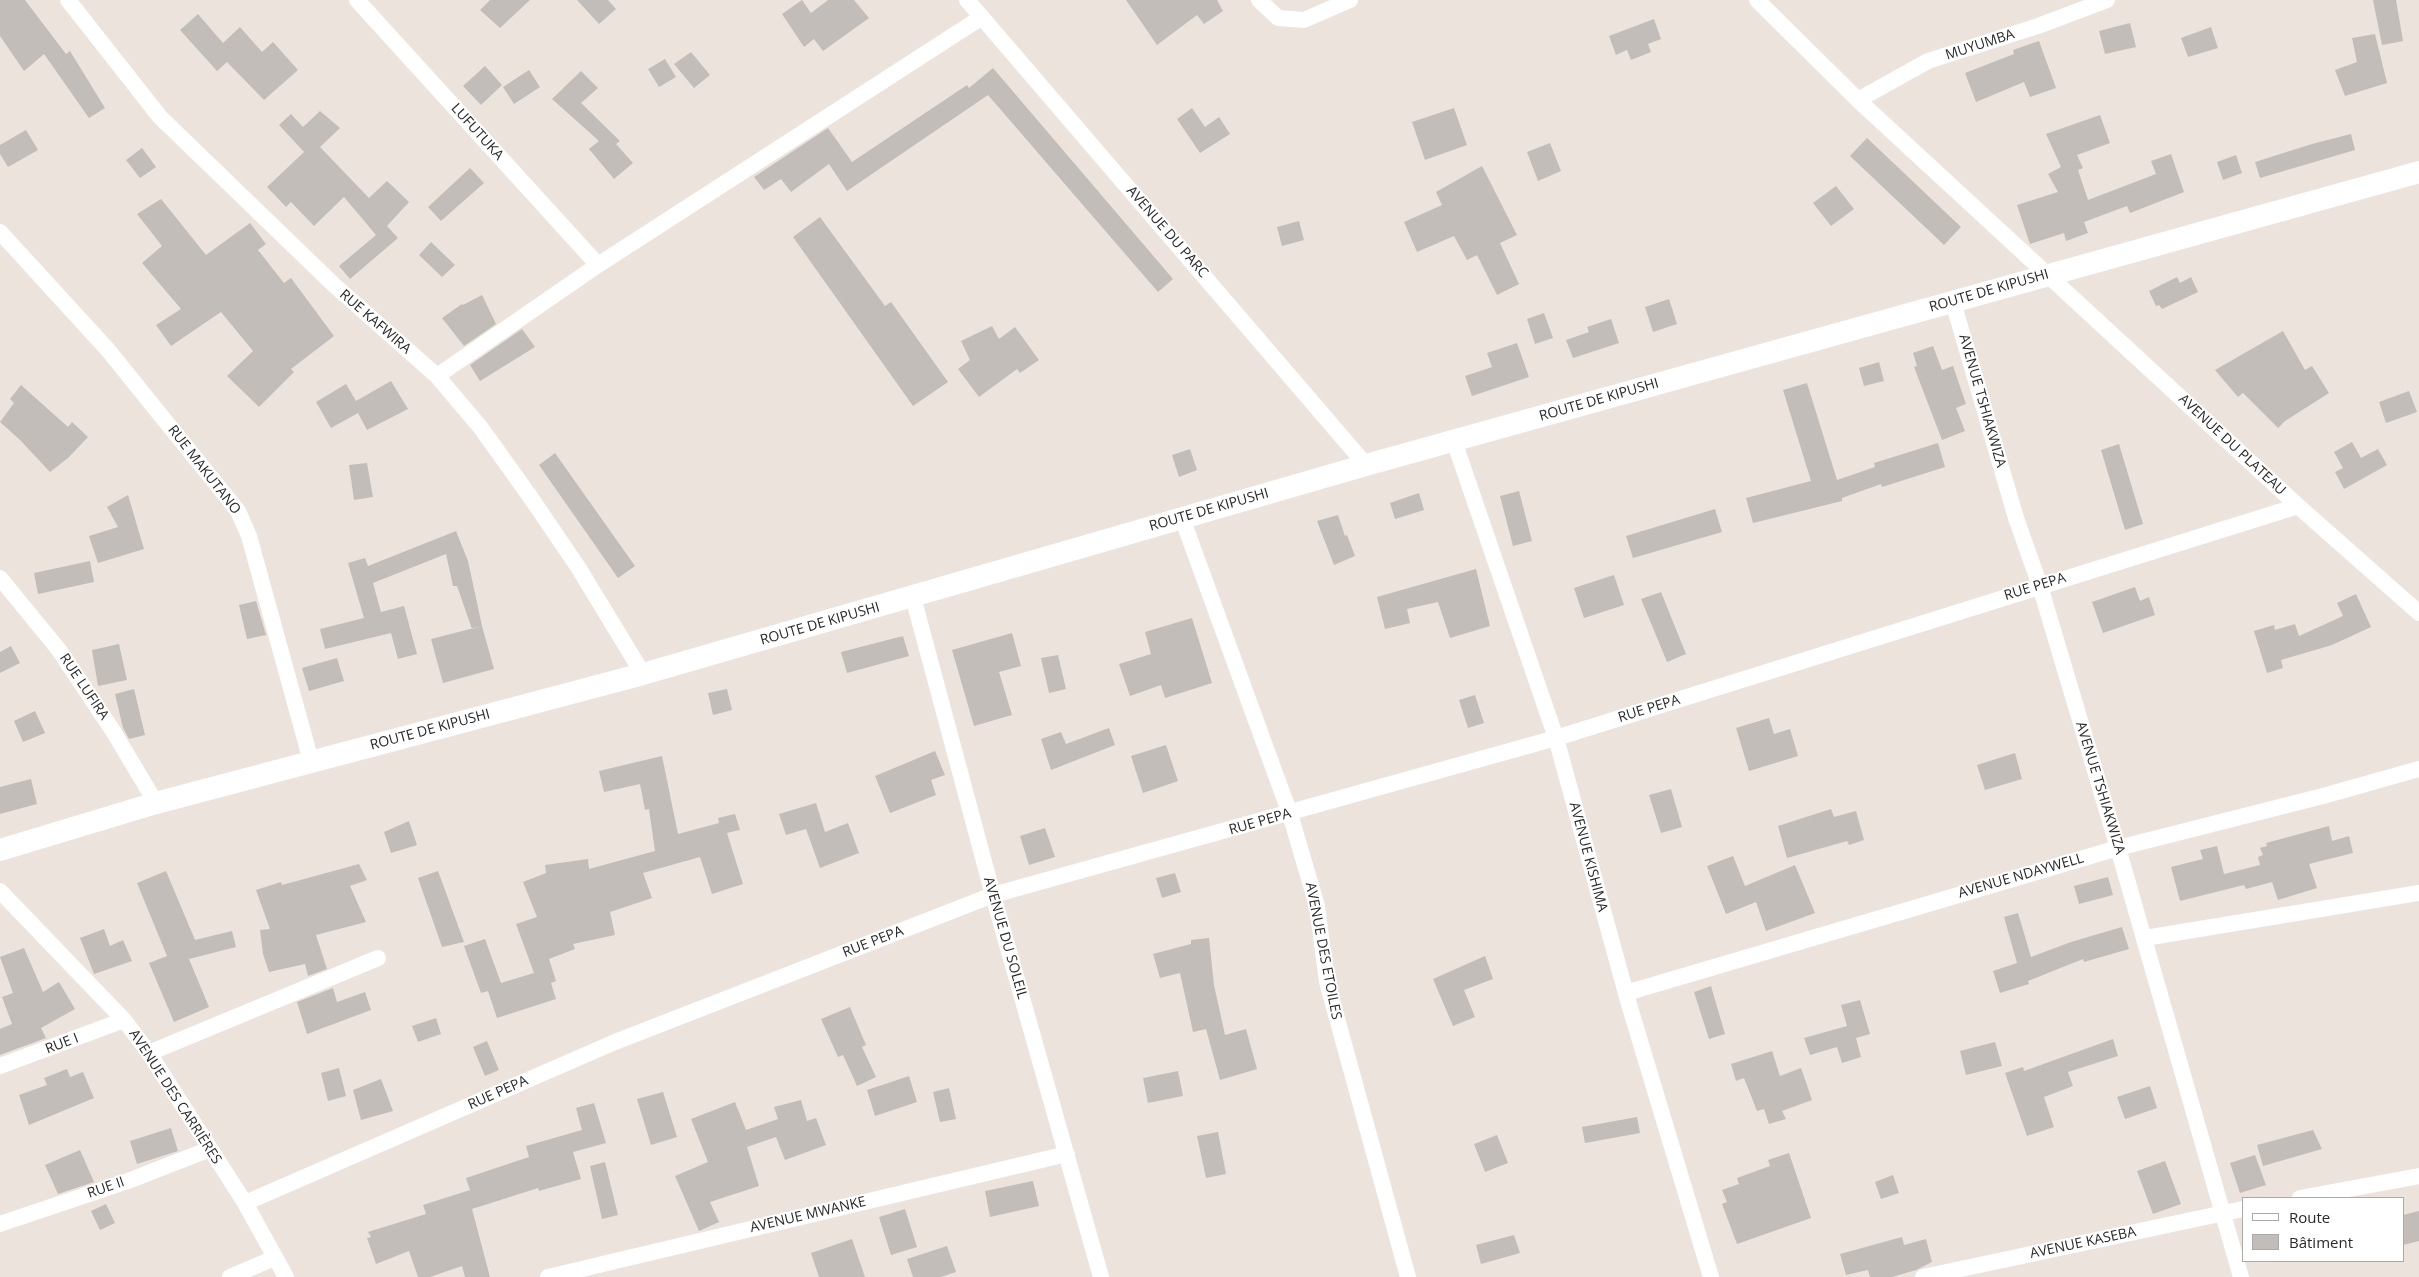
<!DOCTYPE html>
<meta charset="utf-8">
<style>
body{margin:0}
#map{position:relative;width:2419px;height:1277px;overflow:hidden;background:#ebe3dc;font-family:"Open Sans",sans-serif}
canvas{display:block}
.legend{position:absolute;left:2242px;top:1197px;width:162px;height:65px;box-sizing:border-box;background:#fff;border:1px solid #aaa;margin:0;padding:6px 9px;list-style:none;font-size:15px;color:#2a2a2a}
.legend li{display:flex;align-items:center;gap:10px;height:25px}
.legend b{width:25px;border:1px solid #aaa}
</style>
<div id="map">
<canvas width="2419" height="1277"></canvas>
<ul class="legend">
<li><b style="height:6px;background:#fff"></b>Route</li>
<li><b style="height:14px;background:#c3bdb9"></b>Bâtiment</li>
</ul>
</div>
<script>
const ctx = document.querySelector('canvas').getContext('2d');
ctx.lineJoin = 'round';
function fillPath(path, color) {
  ctx.fillStyle = color;
  ctx.fill(path, 'evenodd');
}
function shape(rows) {
  const path = new Path2D();
  for (const r of rows) {
    path.moveTo(r[0], r[1]);
    for (let i = 2; i < r.length; i += 2) path.lineTo(r[i], r[i + 1]);
  }
  return path;
}
function trace(path, color, width, dash) {
  ctx.strokeStyle = color;
  ctx.lineWidth = width;
  ctx.lineCap = dash ? 'butt' : 'round';
  ctx.setLineDash(dash || []);
  ctx.stroke(path);
}
function write(font, color, halo, rows, align = 'center') {
  ctx.font = font + ' "Open Sans",sans-serif';
  ctx.lineWidth = 4;
  ctx.setLineDash([]);
  ctx.textBaseline = 'middle';
  ctx.strokeStyle = halo;
  ctx.fillStyle = color;
  for (const [text, x, y, turn = 0] of rows) {
    ctx.save();
    ctx.translate(x, y);
    ctx.rotate((+turn || 0) * Math.PI / 180);
    ctx.textAlign = isNaN(turn) ? turn : align;
    if (halo) ctx.strokeText(text, 0, 0);
    ctx.fillText(text, 0, 0);
    ctx.restore();
  }
}
const building = shape([
 [0,0,25,0,66,54,70,51,105,108,89,118,44,54,24,71,0,36],
 [490,0,530,0,500,28,480,10],
 [577,0,608,0,616,9,599,24],
 [802,0,811,13,828,0,854,0,869,18,823,51,814,39,804,47,782,14],
 [1126,0,1217,0,1223,11,1204,24,1197,15,1157,45],
 [2373,0,2396,0,2403,41,2382,45],
 [198,14,223,43,240,27,262,52,273,42,298,70,264,100,227,62,217,71,180,30],
 [1654,19,1661,39,1648,44,1651,52,1631,60,1627,50,1616,55,1609,36],
 [2130,23,2136,47,2105,54,2099,31],
 [2211,27,2218,48,2188,57,2181,38],
 [2375,34,2387,83,2345,96,2335,70,2357,62,2352,38],
 [2039,41,2056,88,2030,97,2024,82,1976,102,1965,73,2014,54,2013,50],
 [691,52,710,75,694,88,674,64],
 [665,59,676,77,659,87,648,69],
 [485,66,502,85,481,105,463,86],
 [993,68,1173,279,1158,292,988,95,847,191,829,164,791,192,781,179,764,190,754,177,828,128,852,162,967,85,969,88],
 [529,70,540,87,514,104,503,87],
 [581,71,598,88,581,103,620,141,616,144,633,163,614,179,589,149,599,141,552,99],
 [1192,108,1205,127,1219,117,1230,134,1200,153,1177,119],
 [1454,108,1467,145,1425,160,1412,122],
 [320,111,340,128,320,147,369,198,387,181,409,202,387,226,398,238,350,279,339,266,376,235,344,197,314,226,291,202,286,207,267,187,304,152,279,125,291,114,303,127],
 [2100,115,2110,143,2077,155,2083,168,2078,170,2088,200,2156,174,2151,161,2171,154,2184,192,2130,213,2127,206,2084,222,2088,233,2066,241,2064,233,2030,244,2017,205,2058,192,2048,174,2061,167,2046,134],
 [26,130,38,150,8,167,0,154,0,145],
 [2351,134,2355,150,2260,178,2255,162,2312,144],
 [1867,138,1961,227,1944,245,1850,156],
 [1550,143,1561,171,1538,181,1527,152],
 [142,148,156,167,140,178,126,160],
 [2236,155,2242,173,2223,180,2217,162],
 [1482,166,1517,235,1500,243,1519,284,1497,295,1477,255,1467,260,1454,236,1417,252,1404,222,1442,205,1436,192],
 [470,168,484,183,441,221,428,207],
 [1836,186,1854,209,1831,226,1813,203],
 [161,199,206,255,250,223,266,244,258,250,284,283,291,278,334,336,291,369,294,372,259,407,227,376,253,351,221,312,171,346,156,325,181,309,142,263,162,246,137,214],
 [820,217,885,306,891,302,948,382,913,406,793,237],
 [1299,221,1304,240,1282,246,1277,227],
 [431,242,455,265,442,277,419,255],
 [2177,277,2180,283,2191,277,2198,292,2162,309,2159,305,2156,306,2149,291],
 [482,295,496,324,464,346,442,318,462,304,463,305],
 [1669,299,1677,324,1653,332,1645,307],
 [1544,313,1553,338,1535,344,1527,319],
 [1611,319,1619,343,1573,358,1566,340,1589,332,1587,327],
 [992,326,999,339,1015,327,1039,360,1020,373,1017,369,979,397,958,369,970,360,961,341],
 [522,329,535,347,480,381,470,365],
 [2283,331,2305,370,2312,366,2329,393,2285,421,2278,428,2243,393,2238,397,2215,370],
 [1517,343,1529,377,1472,396,1465,376,1492,367,1487,353],
 [1933,346,1942,370,1953,366,1966,404,1956,408,1965,431,1942,440,1914,367,1917,366,1913,353],
 [1879,362,1884,381,1864,386,1859,368],
 [391,381,408,409,367,430,358,413,331,428,316,402,346,384,356,401],
 [1807,383,1837,480,1875,467,1874,463,1938,443,1945,467,1882,487,1881,484,1842,498,1842,501,1753,523,1746,498,1811,481,1783,390],
 [21,385,68,427,72,422,88,437,68,458,50,472,20,440,0,422,14,403,10,399],
 [2409,391,2417,412,2386,423,2379,402],
 [2352,442,2361,458,2378,449,2387,465,2344,489,2335,472,2343,468,2334,452],
 [2119,444,2143,524,2125,530,2101,450],
 [1190,449,1197,470,1179,477,1172,455],
 [555,453,635,566,618,578,539,465],
 [367,463,373,497,354,500,349,465],
 [1519,491,1532,541,1513,546,1500,496],
 [1419,493,1424,510,1395,519,1390,503],
 [128,495,144,549,98,563,89,536,118,527,107,507],
 [1715,509,1722,532,1633,558,1626,536],
 [1338,515,1345,536,1347,535,1355,556,1334,565,1317,521],
 [456,531,468,561,482,626,472,629,457,586,453,586,446,554,373,583,381,612,404,606,417,654,398,659,391,633,325,649,320,629,364,618,348,563,365,558,368,566],
 [90,561,94,582,38,594,34,573],
 [1476,569,1490,626,1450,638,1438,602,1407,609,1410,623,1385,629,1377,597],
 [1614,575,1624,605,1584,618,1574,588],
 [2135,587,2140,601,2149,597,2155,615,2103,633,2092,602],
 [1661,592,1686,654,1667,662,1641,599],
 [2356,594,2371,627,2332,645,2281,660,2283,668,2267,673,2254,631,2274,625,2275,630,2295,624,2299,636,2343,616,2337,603],
 [256,601,266,635,247,639,239,605],
 [1192,618,1212,683,1165,698,1161,685,1130,696,1119,664,1151,654,1145,632],
 [482,626,494,669,443,683,431,639],
 [1012,633,1021,666,999,672,1012,715,974,726,952,650],
 [903,636,909,656,847,673,841,652],
 [119,644,127,680,98,686,92,650],
 [11,646,20,663,0,673,0,652],
 [1058,655,1066,689,1049,693,1041,658],
 [337,658,344,681,309,691,302,668],
 [134,689,145,735,129,739,123,728,115,694],
 [727,689,732,710,713,715,708,693],
 [1475,695,1484,723,1468,728,1459,700],
 [35,711,45,733,23,742,14,721],
 [1769,718,1774,734,1790,729,1798,756,1749,771,1736,728],
 [1109,728,1115,745,1051,770,1041,739,1061,732,1066,744],
 [1166,745,1178,781,1143,793,1131,756],
 [935,751,945,775,931,780,936,795,890,813,875,776],
 [2015,753,2022,779,1985,790,1977,765],
 [662,756,678,834,719,823,718,818,735,814,740,830,727,833,743,884,712,894,700,857,643,873,652,898,610,912,615,935,573,944,575,949,549,959,556,981,551,983,556,999,497,1018,488,991,481,993,464,946,485,939,501,983,534,973,516,924,537,917,523,882,546,873,545,865,588,859,589,869,655,851,649,809,645,810,640,784,604,792,599,771],
 [31,779,37,804,0,814,0,787],
 [1671,789,1682,827,1661,833,1649,795],
 [816,803,825,832,848,823,859,853,820,868,806,829,786,835,779,814],
 [1831,809,1834,817,1856,811,1864,840,1849,845,1847,841,1787,858,1778,826],
 [409,821,417,845,391,853,384,832],
 [2329,826,2332,841,2349,836,2353,853,2309,864,2317,888,2278,900,2272,882,2246,889,2244,885,2180,901,2171,867,2203,859,2200,850,2217,846,2224,874,2260,865,2258,857,2263,855,2260,848,2267,846,2266,843],
 [1045,828,1055,857,1029,865,1020,836],
 [1733,856,1745,886,1795,865,1815,913,1766,931,1756,902,1726,914,1707,866],
 [359,864,367,880,350,886,366,922,316,935,327,969,308,976,305,964,269,972,263,954,260,930,270,929,256,890,281,882,282,885],
 [166,871,195,940,232,931,236,947,189,959,209,1007,174,1022,149,963,167,956,137,883],
 [438,871,464,942,442,947,418,878],
 [1175,873,1181,892,1162,898,1156,878],
 [2108,877,2113,895,2079,904,2074,886],
 [2018,913,2031,957,2071,942,2122,927,2129,949,2084,962,2083,959,2028,981,2029,984,2000,993,1993,971,2017,963,2004,917],
 [104,929,110,946,123,940,132,961,94,974,80,938],
 [1209,938,1214,985,1225,1035,1246,1029,1257,1069,1220,1080,1206,1029,1193,1032,1180,973,1160,978,1153,954,1191,944,1191,940],
 [24,948,43,992,59,982,75,1009,41,1028,46,1038,0,1055,0,1029,12,1024,2,997,13,993,0,957],
 [1485,956,1493,979,1464,990,1475,1017,1453,1026,1433,979],
 [1711,986,1725,1034,1709,1039,1694,992],
 [333,988,337,1002,365,992,371,1010,307,1034,297,1002],
 [1860,1000,1870,1034,1856,1038,1861,1057,1842,1063,1837,1047,1810,1055,1804,1038,1847,1026,1841,1005],
 [850,1007,866,1045,862,1047,876,1077,857,1086,843,1055,838,1057,821,1019],
 [436,1018,441,1034,418,1042,412,1026],
 [2113,1039,2118,1056,2068,1072,2073,1086,2044,1097,2054,1127,2027,1136,2005,1073,2023,1067,2024,1071],
 [487,1041,499,1070,485,1076,473,1047],
 [1995,1042,2002,1066,1966,1075,1960,1051],
 [1772,1051,1780,1076,1801,1068,1812,1100,1782,1111,1786,1119,1769,1124,1764,1109,1757,1111,1744,1078,1736,1081,1731,1064],
 [339,1068,346,1096,328,1101,321,1073],
 [67,1069,70,1077,83,1072,94,1098,29,1125,19,1095,47,1085,44,1078],
 [1178,1071,1183,1096,1148,1103,1143,1078],
 [909,1076,917,1102,875,1116,867,1090],
 [381,1079,393,1111,361,1120,353,1090],
 [2150,1086,2157,1108,2125,1119,2117,1097],
 [949,1088,956,1119,940,1122,933,1092],
 [663,1092,677,1137,651,1145,637,1099],
 [801,1100,807,1121,816,1118,826,1145,785,1160,776,1137,747,1147,759,1186,710,1202,719,1222,699,1231,675,1176,708,1162,691,1119,735,1102,746,1130,778,1119,774,1107],
 [594,1103,606,1143,573,1152,581,1179,539,1191,538,1188,472,1209,490,1277,465,1277,462,1266,430,1277,418,1277,409,1251,376,1264,367,1238,371,1237,368,1232,426,1214,423,1205,470,1190,466,1178,529,1157,526,1146,582,1130,576,1108],
 [1637,1117,1640,1133,1585,1143,1582,1127],
 [171,1128,178,1151,137,1164,130,1141],
 [2313,1130,2322,1149,2263,1166,2257,1145],
 [1218,1132,1226,1174,1206,1178,1197,1136],
 [1497,1135,1508,1163,1485,1172,1474,1144],
 [80,1150,94,1182,58,1194,45,1165],
 [1789,1153,1811,1218,1737,1244,1722,1204,1727,1202,1722,1190,1739,1184,1737,1178,1770,1166,1768,1160],
 [2255,1155,2266,1185,2240,1193,2230,1163],
 [2165,1161,2181,1204,2153,1214,2137,1171],
 [605,1162,618,1215,602,1219,590,1166],
 [1893,1175,1899,1193,1881,1199,1875,1182],
 [1033,1181,1039,1206,990,1217,985,1191],
 [106,1204,115,1223,100,1230,91,1211],
 [905,1209,917,1247,891,1255,879,1217],
 [2419,1211,2419,1241,2403,1245,2403,1215],
 [1514,1235,1520,1253,1481,1264,1476,1245],
 [1902,1237,1904,1245,1926,1239,1932,1262,1916,1270,1892,1277,1870,1277,1868,1270,1846,1275,1840,1254],
 [852,1239,865,1277,819,1277,811,1253],
 [947,1246,956,1272,941,1277,913,1277,907,1259]
]);
const minor = shape([
 [68,0,160,117,334,285,437,376,481,428,531,498,578,567,643,674],
 [357,0,598,265],
 [967,0,1366,465],
 [1259,0,1278,18,1304,20,1350,0],
 [1757,0,1858,100,2298,506,2419,613],
 [1858,100,1928,61,2038,26,2107,0],
 [0,232,108,350,238,511,249,536,311,761],
 [1953,302,2016,518,2040,586,2118,848,2241,1277],
 [437,376,598,265,982,17],
 [1454,441,1556,738,1628,1001,1711,1277],
 [1182,518,1290,814,1317,906,1327,982,1408,1277],
 [0,578,59,650,113,731,156,803],
 [913,597,993,895,1101,1277],
 [0,891,124,1020,149,1053,245,1203,286,1277],
 [2145,938,2419,893],
 [1626,993,2118,848,2323,796,2419,769],
 [149,1053,378,958],
 [0,1066,124,1020],
 [2300,1198,2419,1176],
 [245,1203,615,1042,993,895,1556,738,2298,506],
 [0,1224,128,1181,210,1149],
 [230,1277,274,1258],
 [548,1277,1067,1154],
 [1923,1277,2243,1209]
]);
const secondary = shape([
 [0,850,156,803,643,674,1366,465,2419,172]
]);
const streetNames = [
 ["MUYUMBA",1980,45,-18],
 ["LUFUTUKA",477,132,48],
 ["AVENUE DU PARC",1167,232,49],
 ["ROUTE DE KIPUSHI",1989,291,-16],
 ["RUE KAFWIRA",375,322,41],
 ["ROUTE DE KIPUSHI",1599,400,-16],
 ["AVENUE TSHIAKWIZA",1982,401,74],
 ["AVENUE DU PLATEAU",2232,445,43],
 ["RUE MAKUTANO",204,470,52],
 ["ROUTE DE KIPUSHI",1209,510,-16],
 ["RUE PEPA",2035,587,-17],
 ["ROUTE DE KIPUSHI",820,624,-16],
 ["RUE LUFIRA",84,687,56],
 ["RUE PEPA",1649,709,-17],
 ["ROUTE DE KIPUSHI",430,730,-15],
 ["AVENUE TSHIAKWIZA",2100,788,73],
 ["RUE PEPA",1260,822,-16],
 ["AVENUE KISHIMA",1588,857,75],
 ["AVENUE NDAYWELL",2021,876,-16],
 ["AVENUE DU SOLEIL",1005,938,74],
 ["RUE PEPA",873,942,-21],
 ["AVENUE DES ETOILES",1323,951,79],
 ["RUE I",62,1044,-21],
 ["RUE PEPA",498,1093,-24],
 ["AVENUE DES CARRIÈRES",175,1097,57],
 ["RUE II",106,1188,-19],
 ["AVENUE MWANKE",808,1215,-13],
 ["AVENUE KASEBA",2083,1243,-12]
];
fillPath(building, '#c3bdb9');
trace(minor, '#fff', 16);
trace(secondary, '#fff', 22);
write('14px', '#2a2a2a', '#fff', streetNames);
</script>
